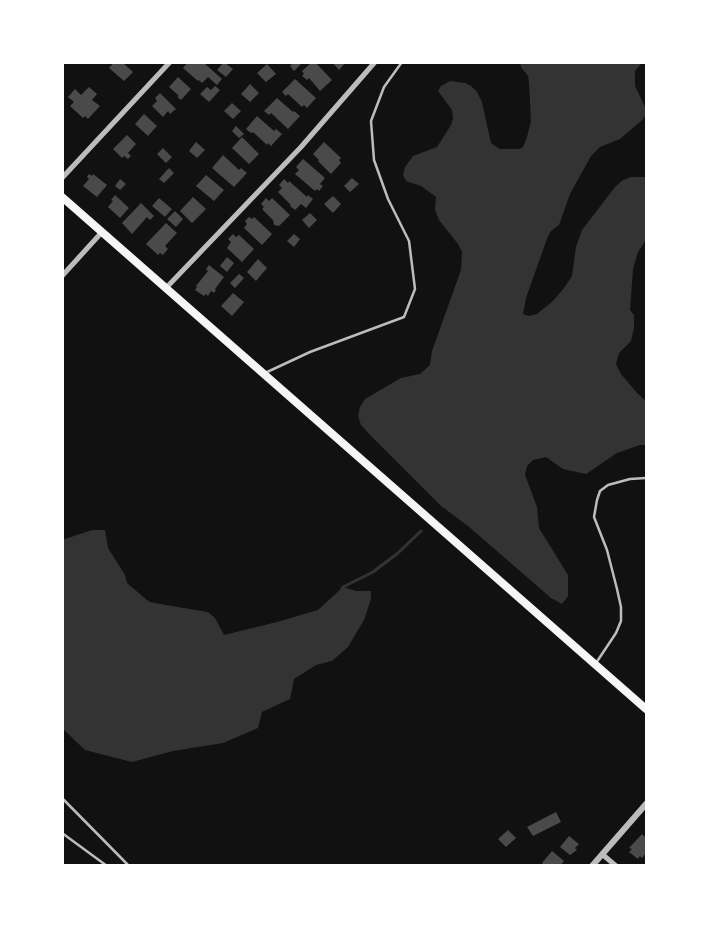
<!DOCTYPE html>
<style>
body{margin:0}
#map{position:relative;width:709px;height:928px;overflow:hidden;background:#111;font-family:Figtree,sans-serif}
canvas{display:block}
.frame{position:absolute;inset:0;border:64px solid #fff;pointer-events:none}
</style>
<div id="map">
<canvas width="709" height="928"></canvas>
<div class="frame"></div>
</div>
<script>
const ctx = document.querySelector('canvas').getContext('2d');
ctx.lineJoin = 'round';
function fillPath(path, color) {
  ctx.fillStyle = color;
  ctx.fill(path, 'evenodd');
}
function shape(rows) {
  const path = new Path2D();
  for (const r of rows) {
    path.moveTo(r[0], r[1]);
    for (let i = 2; i < r.length; i += 2) path.lineTo(r[i], r[i + 1]);
  }
  return path;
}
function trace(path, color, width, dash) {
  ctx.strokeStyle = color;
  ctx.lineWidth = width;
  ctx.lineCap = dash ? 'butt' : 'round';
  ctx.setLineDash(dash || []);
  ctx.stroke(path);
}
const water = shape([
 [520,63,642,63,635,71,635,86,646,109,646,115,641,121,620,139,600,147,591,156,570,194,559,225,551,231,548,236,526,298,523,314,529,316,537,314,553,301,564,288,572,276,576,247,582,230,615,187,623,180,631,177,646,177,646,240,638,252,633,269,630,310,634,315,634,328,631,341,619,353,616,364,621,374,637,393,646,401,646,445,640,445,617,453,586,474,563,469,546,457,533,460,527,466,525,475,537,507,539,528,568,575,568,596,562,604,551,598,468,526,441,506,370,435,361,425,358,416,360,407,365,399,401,378,420,374,430,365,432,351,461,270,462,252,458,244,439,220,435,210,436,197,421,186,406,181,403,175,405,167,413,156,437,147,451,125,453,118,452,110,438,91,441,86,450,81,465,83,471,86,477,92,482,102,491,143,500,149,520,149,523,147,527,137,531,121,529,83,528,76,521,67],
 [92,530,105,530,108,548,125,575,127,583,147,600,150,602,166,605,208,612,215,618,224,635,277,622,318,610,343,587,356,591,371,591,371,599,364,620,348,647,332,661,316,665,294,679,290,699,262,712,258,728,223,743,173,751,132,762,85,750,63,729,62,540]
]);
const stream = shape([
 [342,589,343,587,373,572,398,553,421,531]
]);
const building = shape([
 [114,62,122,62,133,72,124,81,109,68],
 [188,62,203,62,222,79,217,85,208,77,202,83,199,80,198,81,183,68],
 [224,62,233,69,226,77,217,70],
 [294,62,301,64,294,71,290,66],
 [312,62,315,62,332,80,320,91,309,78,307,80,302,76,304,74,302,71],
 [332,62,346,62,339,70],
 [267,64,276,74,266,82,257,73],
 [178,77,191,89,181,100,177,97,179,96,169,87],
 [295,79,316,98,307,108,304,105,302,107,288,94,286,96,282,92],
 [250,84,259,93,250,102,241,94],
 [215,86,220,90,209,102,200,94,207,87,211,90],
 [89,87,97,94,92,100,100,106,88,119,85,116,83,118,70,106,74,102,68,97,75,89,81,95],
 [160,93,176,109,170,114,168,111,163,117,152,106,157,101,155,98],
 [277,98,293,112,294,111,300,116,288,129,271,113,269,115,264,111],
 [232,103,241,111,233,119,224,111],
 [144,114,157,126,148,136,135,124],
 [257,116,274,131,276,129,282,134,271,146,268,143,267,145,253,132,251,133,246,129],
 [236,126,244,134,239,138,232,131],
 [127,135,136,144,128,153,131,156,128,159,124,156,122,158,113,149],
 [242,137,259,154,249,164,232,148],
 [196,142,205,150,197,158,189,151],
 [324,142,341,158,339,160,341,163,331,174,318,161,319,160,313,154],
 [163,148,172,157,166,163,157,154],
 [223,155,239,170,241,168,247,173,234,187,212,168],
 [303,159,325,178,320,184,323,186,319,191,317,189,315,191,295,174,299,170,296,167],
 [169,168,174,173,164,183,159,179],
 [89,174,92,176,93,174,107,185,97,197,83,186,89,179,87,177],
 [206,175,224,190,214,201,196,186],
 [352,178,359,184,350,192,344,186],
 [120,179,126,184,120,190,115,186],
 [284,179,288,183,289,181,307,197,308,195,313,199,306,208,301,204,295,210,290,206,291,205,278,192,282,188,279,185],
 [115,195,129,208,120,218,108,207,113,201,111,200],
 [333,196,341,204,333,213,324,204],
 [193,197,206,209,192,223,180,211],
 [159,198,172,209,165,217,152,206],
 [266,198,269,201,272,198,290,215,279,226,274,225,273,220,262,209,264,207,261,204],
 [141,203,154,216,150,220,147,217,132,234,122,223],
 [175,211,183,219,176,227,167,219],
 [310,213,317,220,309,228,302,220],
 [249,217,252,219,254,217,272,234,262,245,244,228,247,224,245,221],
 [166,223,177,233,165,246,168,249,163,255,160,253,158,255,146,244],
 [233,234,236,237,239,235,254,249,242,262,227,248,231,242,228,239],
 [294,234,300,239,294,247,287,241],
 [227,257,234,263,227,272,220,266],
 [258,259,267,268,256,281,247,272],
 [209,265,224,277,215,289,216,290,214,293,211,291,208,296,206,294,204,296,195,290,197,287,196,286,208,271,206,269],
 [239,274,244,278,235,288,230,283],
 [233,293,244,302,232,316,221,306],
 [556,812,561,822,533,836,527,827],
 [508,830,516,838,506,847,498,839],
 [642,834,646,838,646,853,642,858,640,856,638,859,629,852,632,849,629,848],
 [569,836,579,844,575,848,577,850,570,855,560,847],
 [552,851,564,861,560,866,545,866,542,863]
]);
const service = shape([
 [265,373,310,352,404,317,415,289,409,241,388,199,374,160,371,121,384,87,402,62],
 [596,663,616,633,621,621,621,607,617,589,607,550,594,517,597,500,600,491,608,485,630,479,646,478],
 [62,798,129,866],
 [62,833,107,866]
]);
const minor = shape([
 [62,178,170,62],
 [62,276,102,232],
 [166,288,301,147,375,62],
 [602,854,616,866]
]);
const tertiary = shape([
 [592,866,646,804]
]);
const secondary = shape([
 [62,197,646,709]
]);
fillPath(water, '#333');
trace(stream, '#333', 3);
fillPath(building, '#4a4a4a');
trace(service, '#bcbcbc', 2.5);
trace(minor, '#bcbcbc', 5);
trace(tertiary, '#bcbcbc', 6);
trace(secondary, '#f5f5f5', 8);
</script>
